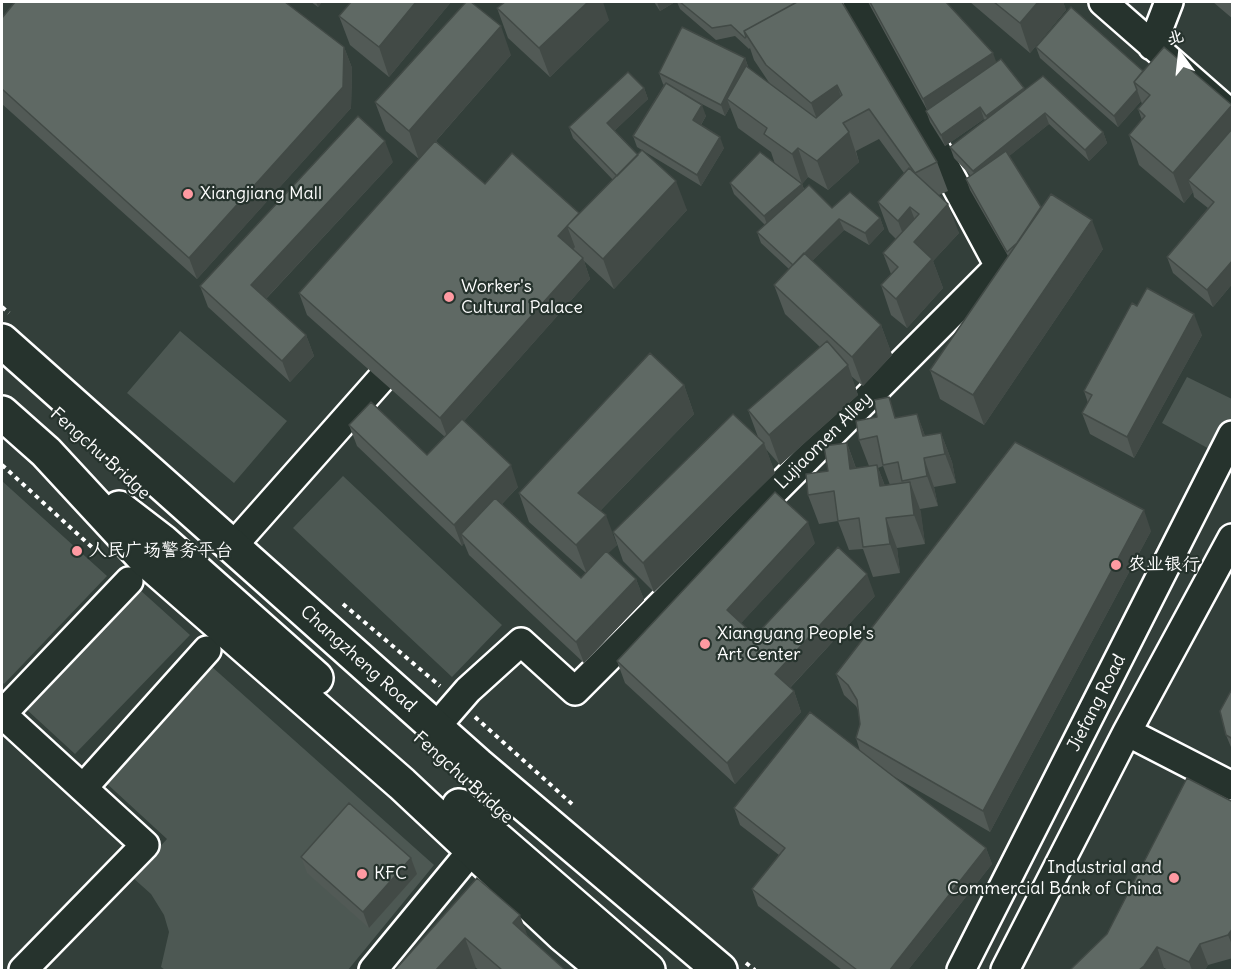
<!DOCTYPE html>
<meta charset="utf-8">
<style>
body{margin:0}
#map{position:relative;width:1234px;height:972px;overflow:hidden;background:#333f3a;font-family:Delius,"LXGW WenKai TC",sans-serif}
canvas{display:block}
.frame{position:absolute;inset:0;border:3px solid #fff;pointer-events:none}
.north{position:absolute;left:1150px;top:24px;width:60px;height:60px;-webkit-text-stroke:4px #26332d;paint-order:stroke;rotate:345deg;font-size:16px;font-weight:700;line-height:24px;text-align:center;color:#fff}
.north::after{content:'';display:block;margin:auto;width:21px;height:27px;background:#fff;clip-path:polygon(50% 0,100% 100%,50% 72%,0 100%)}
</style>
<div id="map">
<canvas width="1234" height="972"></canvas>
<div class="frame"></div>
<div class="north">北</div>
</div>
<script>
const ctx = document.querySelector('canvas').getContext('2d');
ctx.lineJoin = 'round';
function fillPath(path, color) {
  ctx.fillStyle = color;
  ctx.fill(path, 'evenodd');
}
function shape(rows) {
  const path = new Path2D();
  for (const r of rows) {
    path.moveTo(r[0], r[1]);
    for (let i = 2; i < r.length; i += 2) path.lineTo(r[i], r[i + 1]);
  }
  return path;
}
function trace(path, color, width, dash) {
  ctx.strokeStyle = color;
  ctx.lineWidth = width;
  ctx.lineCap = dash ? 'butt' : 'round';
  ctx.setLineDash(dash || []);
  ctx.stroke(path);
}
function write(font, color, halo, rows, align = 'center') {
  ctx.font = font + ' Delius,"LXGW WenKai TC",sans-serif';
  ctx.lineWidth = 4.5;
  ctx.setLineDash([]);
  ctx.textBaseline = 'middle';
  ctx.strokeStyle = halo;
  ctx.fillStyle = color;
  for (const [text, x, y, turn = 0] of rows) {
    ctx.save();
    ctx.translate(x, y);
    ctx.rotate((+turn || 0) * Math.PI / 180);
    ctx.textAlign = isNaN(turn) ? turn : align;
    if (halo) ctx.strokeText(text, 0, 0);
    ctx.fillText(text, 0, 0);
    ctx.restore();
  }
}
const green = shape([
 [180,331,287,421,234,483,127,393],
 [1187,377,1232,399,1232,435,1222,456,1162,423],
 [343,476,502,625,452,677,293,528],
 [2,481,107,576,4,684,2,682],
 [139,589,190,635,75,754,25,708],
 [211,666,434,865,348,970,165,970,161,967,169,932,164,915,151,894,132,877,167,839,104,781]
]);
const path = shape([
 [2,307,9,313],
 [2,465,95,550],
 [343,604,440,686],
 [475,717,572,804],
 [746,963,755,970]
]);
const minor = shape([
 [1103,2,1232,115],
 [1152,46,1169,2],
 [232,547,381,379],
 [2,714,145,845,23,970],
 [2,714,129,581],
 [435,728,468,690,521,642,575,691,999,266,857,2],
 [1127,732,1232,786],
 [83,788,207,650],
 [373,970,473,849],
 [961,970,1232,435],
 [1005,970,1127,732,1232,538]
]);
const major = shape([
 [2,341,478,765,720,970],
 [2,413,46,452,146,560,402,784,562,934,605,970],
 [119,508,162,541,316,678],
 [459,806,648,970]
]);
const wall = shape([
 [311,2,322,2,318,7],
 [451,2,389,77,350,45,339,16],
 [654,2,675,2,660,11],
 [677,2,842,2,937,162,948,191,939,195,959,233,933,261,943,288,907,328,891,315,881,285,891,274,883,253,896,239,889,232,878,202,904,173,879,139,856,151,859,162,828,190,808,177,802,184,775,164,771,152,738,128,730,107,725,116,698,102,706,116,701,125,724,148,701,186,637,147,633,136,664,85,663,84,659,73,745,58,749,69,770,84,754,60,750,48,749,49,735,36,716,40,680,9],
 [868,2,946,2,996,62,1024,90,1103,132,1107,143,1089,161,1049,124,1009,156,1041,207,1103,249,984,425,940,399,930,370,1008,256,970,190,966,179,971,176,954,158,950,147,985,120,984,119,945,146,930,122,926,111,927,110],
 [970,2,1063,2,1066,10,1030,53],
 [1213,2,1233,2,1233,19],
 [497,8,609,20,550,77,508,38],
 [2,18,344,47,352,68,351,108,197,279,2,104],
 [1036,47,1143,71,1232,105,1233,283,1213,307,1173,273,1167,257,1208,208,1194,197,1193,192,1184,203,1139,165,1129,135,1142,120,1138,109,1142,104,1141,101,1118,127,1040,58],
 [511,55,436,141,485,184,580,214,613,180,573,138,569,127,644,88,648,99,614,131,687,210,614,289,584,261,590,279,464,421,518,487,502,504,581,578,586,573,529,522,519,493,684,385,694,414,600,511,617,545,608,553,636,579,644,600,584,663,469,555,464,543,462,546,357,446,349,425,427,455,445,437,307,315,299,293,419,159,386,131,375,102],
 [393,162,266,299,306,335,314,356,290,382,208,307,200,286],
 [730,183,802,184,804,189,832,208,880,218,884,229,869,245,844,230,812,261,881,325,892,355,863,386,851,376,858,395,780,465,766,449,775,473,654,592,623,561,613,532,758,437,748,410,820,347,785,314,774,285,789,269,761,243,757,232,765,225,734,194],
 [1137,306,1202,335,1134,458,1090,434,1082,413,1088,403,1084,391],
 [917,414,925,436,941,433,952,462,956,483,934,487,938,506,920,509,925,544,897,548,900,573,873,577,863,549,849,550,838,521,819,524,808,495,828,471,847,443,856,468,869,466,859,440,896,418],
 [883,466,890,485,885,486,878,468],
 [1151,531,990,832,893,776,986,848,992,864,908,970,842,970,758,906,752,889,779,855,740,825,734,808,860,751,856,738,860,724,858,710,856,706,844,695,836,674],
 [815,543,741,623,755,636,875,596,790,688,794,691,801,712,735,784,625,683,617,661],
 [1233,687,1233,752,1226,735],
 [1233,802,1233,958,1208,965,1205,970,1169,970,1164,968,1163,970,1070,970,1107,934],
 [301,857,411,858,417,874,369,928,307,873],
 [477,878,528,937,565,970,479,970,476,968,395,970]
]);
const shadedWall = shape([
 [316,2,322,2,318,7],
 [416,2,451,2,389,77,379,47],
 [588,2,603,2,609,20,550,77,539,48],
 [657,2,675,2,660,11],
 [1038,2,1063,2,1066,10,1030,53,1020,23],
 [501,26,511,55,419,160,409,131],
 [344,47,352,68,351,108,197,279,189,258],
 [993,53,997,64,927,110,923,99],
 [745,58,749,70,727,99,730,107,725,116,721,105],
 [837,85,847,114,822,133,811,103],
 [644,88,648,99,611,134,607,123],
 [1024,88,1028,99,990,127,986,116],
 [1137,90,1141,101,1118,127,1114,116],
 [702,105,706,116,697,131,693,120],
 [1232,105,1233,146,1188,180,1193,192,1184,203,1173,173],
 [980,107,984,119,945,146,941,135],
 [1045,113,1049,124,977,182,973,171],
 [849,132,859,162,828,190,817,161],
 [1103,132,1107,143,1089,161,1085,150],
 [720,137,724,148,701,186,697,175],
 [385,141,393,162,259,306,251,285],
 [798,148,808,177,802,184,792,154],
 [676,181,687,210,614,289,603,259],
 [802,184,806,196,768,227,764,216],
 [948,204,959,233,933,261,943,288,907,328,896,299,909,250,898,221,910,207,920,234],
 [880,218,884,229,869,245,865,233],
 [839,219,844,230,797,276,793,265],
 [1092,220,1103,249,984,425,973,395],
 [567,226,575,247,566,258,558,236],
 [583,258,590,279,448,439,440,418],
 [1233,260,1233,283,1213,307,1207,290],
 [1194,314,1202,335,1134,458,1127,437],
 [881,325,892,355,863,386,852,357],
 [306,335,314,356,290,382,282,361],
 [848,365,858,395,780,465,769,435],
 [684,385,694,414,589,522,578,493],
 [917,414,928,444,923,436],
 [941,433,952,462,956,483,945,454],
 [764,443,775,473,654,592,643,563],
 [847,443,857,472,850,469],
 [924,458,934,487,938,506,927,476],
 [511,465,518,487,467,540,461,534,464,543,462,546,454,525],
 [877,465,888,495,880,486],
 [910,482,921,512,925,544,914,515],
 [1144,510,1151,531,990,832,983,811],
 [606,515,617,545,587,574,576,545],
 [886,518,897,548,900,573,890,544],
 [808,522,815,543,734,631,727,610],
 [867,574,875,596,783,695,775,674],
 [636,579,644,600,584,663,576,642],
 [794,691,801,712,735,784,727,763],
 [986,848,992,864,908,970,890,970],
 [411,858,417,874,369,928,363,912],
 [520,915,531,945,513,923],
 [1233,928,1233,947,1228,935],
 [465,938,476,968,473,970,436,970],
 [1200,944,1208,965,1205,970,1192,970,1189,962],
 [1157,947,1164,968,1163,970,1139,970]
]);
const building = shape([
 [15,2,285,2,344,47,343,87,189,258,2,89,2,18,15,2],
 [351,2,416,2,379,47,339,16,351,2],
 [466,2,471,2,501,26,409,131,375,102,466,2],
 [505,2,588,2,539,48,497,8,505,2],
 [680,2,797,2,744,31,746,37,745,38,731,25,712,28,680,2],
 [797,2,842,2,937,162,915,173,869,109,843,123,849,132,817,161,798,148,792,154,764,134,767,128,727,99,746,66,816,118,842,95,837,85,811,103,766,65,744,31,797,2],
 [870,2,946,2,993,53,923,99,870,2],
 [994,2,1038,2,1020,23,994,2],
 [1071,7,1143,71,1134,82,1137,90,1114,116,1036,47,1071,7],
 [682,27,745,58,721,105,659,73,682,27],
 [1164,47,1232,105,1173,173,1129,135,1145,116,1138,109,1150,95,1134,82,1164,47],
 [1001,59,1024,88,986,116,980,107,941,135,926,111,1001,59],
 [628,72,644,88,607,123,638,155,617,176,569,127,628,72],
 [1043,76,1103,132,1085,150,1045,113,973,171,950,147,1043,76],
 [666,83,702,105,693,120,720,137,697,175,633,136,666,83],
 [358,116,385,141,251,285,306,335,282,361,200,286,358,116],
 [1232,129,1233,260,1207,290,1167,257,1214,202,1188,180,1232,129],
 [435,141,485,184,512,153,579,213,558,236,583,258,440,418,299,293,435,141],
 [642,150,676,181,603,259,567,226,642,150],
 [1006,151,1041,207,1017,243,1007,252,966,179,1006,151],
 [760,152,802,184,764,216,730,183,760,152],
 [909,168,948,204,914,242,932,259,896,299,881,285,898,267,883,253,919,214,910,207,898,221,878,202,909,168],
 [809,185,832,208,850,192,880,218,865,233,839,219,793,265,757,232,809,185],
 [1051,194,1092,220,973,395,930,370,1051,194],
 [804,253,881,325,852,357,774,285,804,253],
 [1147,288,1194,314,1127,437,1082,413,1092,395,1084,391,1132,303,1137,306,1147,288],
 [827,341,848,365,769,435,748,410,827,341],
 [650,353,684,385,578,493,606,515,576,545,519,493,650,353],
 [889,397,895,418,917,414,923,436,941,433,945,454,924,458,927,476,902,481,898,462,883,465,877,436,859,440,856,421,877,417,874,400,889,397],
 [371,402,427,455,462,419,511,465,454,525,349,425,371,402],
 [733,414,764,443,643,563,613,532,733,414],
 [1015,442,1144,510,983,811,856,738,860,724,857,700,848,685,836,674,1015,442],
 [847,443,850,469,877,465,880,486,910,482,914,515,886,518,890,544,863,547,859,518,838,521,834,491,808,495,806,474,828,471,824,446,847,443],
 [775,492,808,522,727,610,755,636,838,547,867,574,775,674,794,691,727,763,617,661,775,492],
 [495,498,581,578,606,551,636,579,576,642,461,534,495,498],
 [1233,687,1233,739,1226,735,1220,711,1233,687],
 [810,712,986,848,890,970,857,970,752,889,785,848,734,808,810,712],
 [1187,778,1233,802,1233,928,1228,935,1200,944,1189,962,1157,947,1144,966,1139,970,1070,970,1107,934,1187,778],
 [349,803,411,858,363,912,301,857,349,803],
 [477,878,520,915,513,923,564,969,563,970,502,970,465,938,436,970,395,970,477,878]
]);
const markers = [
 [188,194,6,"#ff9aa2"],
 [449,297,6,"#ff9aa2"],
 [77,551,6,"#ff9aa2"],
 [1116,565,6,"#ff9aa2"],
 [705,644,6,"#ff9aa2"],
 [362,874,6,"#ff9aa2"],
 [1174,878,6,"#ff9aa2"]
];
const poiNames = [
 ["Xiangjiang Mall",200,194],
 ["Worker's",461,287],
 ["Cultural Palace",461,308],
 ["人民广场警务平台",89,551],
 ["农业银行",1128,565],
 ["Xiangyang People's",717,634],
 ["Art Center",717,655],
 ["Industrial and",1162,868,"right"],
 ["Commercial Bank of China",1162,889,"right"],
 ["KFC",374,874]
];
const streetNames = [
 ["Lujiaomen Alley",824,441,-45],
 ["Fengchu Bridge",100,454,42],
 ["Changzheng Road",358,659,42],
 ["Jiefang Road",1097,703,-63],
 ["Fengchu Bridge",463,778,42]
];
fillPath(green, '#4d5853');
trace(minor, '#fff', 32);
trace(major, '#fff', 38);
trace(path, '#fff', 4, [4.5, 4.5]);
trace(minor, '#26332d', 27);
trace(major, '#26332d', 33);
fillPath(wall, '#525a56');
fillPath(shadedWall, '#424a46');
fillPath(building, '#5f6964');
trace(building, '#424a46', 1.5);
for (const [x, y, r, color] of markers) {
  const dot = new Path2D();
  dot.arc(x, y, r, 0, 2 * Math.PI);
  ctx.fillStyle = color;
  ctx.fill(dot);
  trace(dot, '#26332d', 2);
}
write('18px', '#fff', '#26332d', poiNames, 'left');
write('18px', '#fff', '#26332d', streetNames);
</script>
